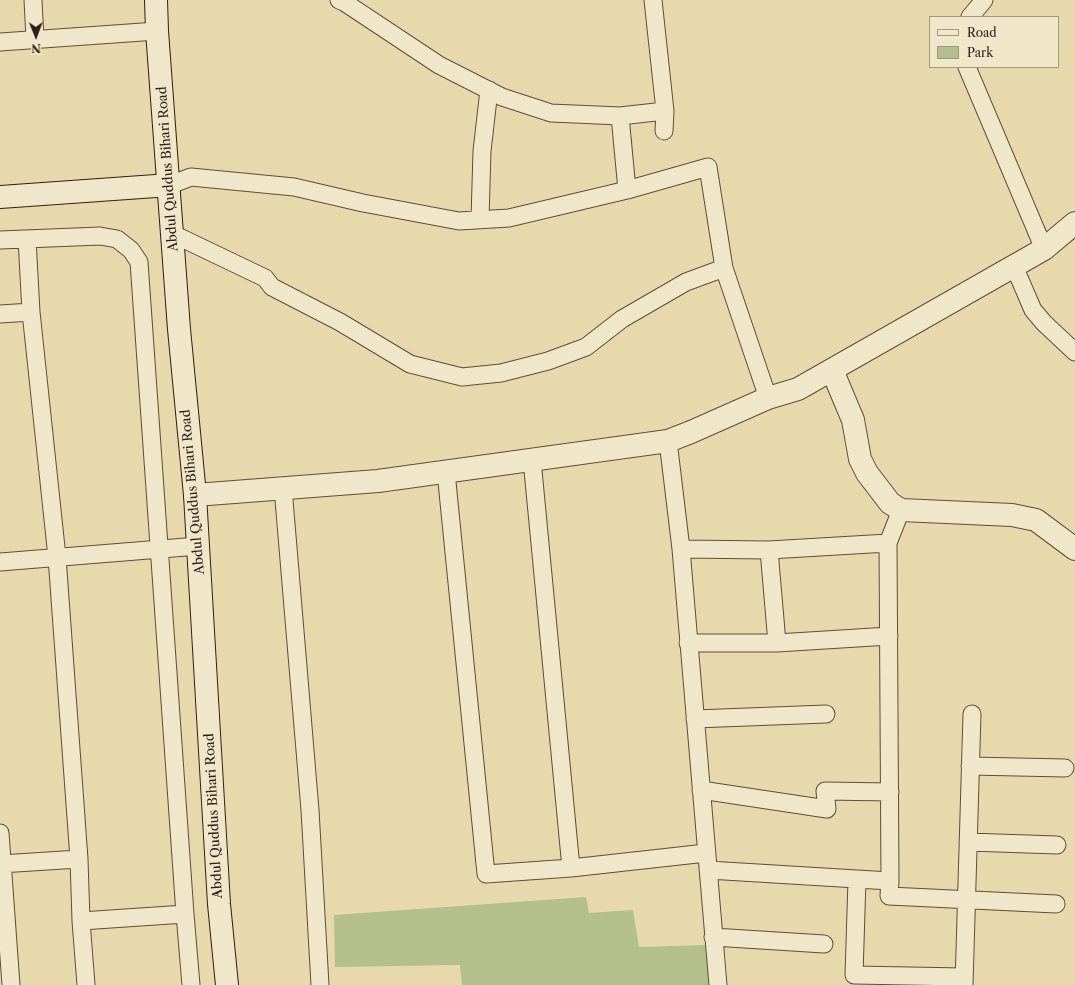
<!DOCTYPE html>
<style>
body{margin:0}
#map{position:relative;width:1075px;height:985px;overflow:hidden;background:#e8d9ac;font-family:"Libre Caslon Text",serif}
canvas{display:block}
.legend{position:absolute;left:929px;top:16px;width:130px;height:52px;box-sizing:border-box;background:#f0e6c9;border:1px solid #a29782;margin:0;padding:5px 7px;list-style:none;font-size:12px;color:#2c2017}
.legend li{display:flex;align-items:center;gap:8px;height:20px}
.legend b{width:20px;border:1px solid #a29782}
.north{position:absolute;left:16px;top:16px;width:40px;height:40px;-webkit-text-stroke:3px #f0e6c9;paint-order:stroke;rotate:179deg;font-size:11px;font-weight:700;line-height:16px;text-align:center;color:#2c2017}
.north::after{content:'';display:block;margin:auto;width:14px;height:18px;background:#2c2017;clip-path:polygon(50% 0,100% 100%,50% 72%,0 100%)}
</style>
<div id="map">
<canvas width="1075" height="985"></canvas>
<ul class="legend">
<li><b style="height:5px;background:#f0e6c9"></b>Road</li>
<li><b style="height:11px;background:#b4c08b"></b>Park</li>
</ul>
<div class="north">N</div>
</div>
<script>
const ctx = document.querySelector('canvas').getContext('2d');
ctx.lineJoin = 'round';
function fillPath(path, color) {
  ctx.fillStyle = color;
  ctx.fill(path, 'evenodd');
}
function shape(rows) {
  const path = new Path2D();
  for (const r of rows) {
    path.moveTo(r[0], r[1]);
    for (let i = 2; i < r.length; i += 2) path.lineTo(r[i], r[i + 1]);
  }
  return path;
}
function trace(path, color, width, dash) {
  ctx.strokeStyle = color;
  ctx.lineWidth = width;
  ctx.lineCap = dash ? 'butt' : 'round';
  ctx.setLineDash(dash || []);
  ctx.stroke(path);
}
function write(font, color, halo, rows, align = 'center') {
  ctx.font = font + ' "Libre Caslon Text",serif';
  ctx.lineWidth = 3;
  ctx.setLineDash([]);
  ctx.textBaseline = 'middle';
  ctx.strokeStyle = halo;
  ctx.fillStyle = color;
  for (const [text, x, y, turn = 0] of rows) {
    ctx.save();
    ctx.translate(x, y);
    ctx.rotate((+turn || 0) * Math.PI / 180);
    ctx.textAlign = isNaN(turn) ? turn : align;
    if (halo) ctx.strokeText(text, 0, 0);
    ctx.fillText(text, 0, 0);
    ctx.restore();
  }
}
const green = shape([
 [586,897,589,913,633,910,639,947,707,945,712,985,462,985,460,965,335,967,334,915]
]);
const minor = shape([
 [33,0,35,39],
 [339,0,344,2,439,65,502,97,551,113,620,116,665,111],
 [653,0,665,111,664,131],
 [970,17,984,0],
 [0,42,157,31],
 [967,67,1044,249],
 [620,116,627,190],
 [170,185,191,177,294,187,363,203,459,221,509,218,627,190,708,167,724,268,768,398],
 [480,219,482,151,489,90],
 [173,234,265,278,272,287,340,322,410,364,462,377,501,373,548,361,586,347,622,319,686,282,724,268],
 [27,239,31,312,57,557,79,859,81,921,86,985],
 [0,240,100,236,117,239,131,250,139,262,185,914,191,985],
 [1014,266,1033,310,1044,323,1075,352],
 [0,314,31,312],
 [668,441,681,549,718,985],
 [532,460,571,868],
 [446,472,486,874,571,868,706,853],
 [283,488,310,810,320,985],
 [681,549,769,550,888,543],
 [769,550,777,643],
 [0,562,198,546],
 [688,643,777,643,889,636],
 [695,719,826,714],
 [970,766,1065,768],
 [701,790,827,809,825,791,890,792],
 [0,833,11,985],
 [968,842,1057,845],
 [0,864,79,859],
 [708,870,890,881,888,543,901,510],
 [857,880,854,975,964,977],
 [890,881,889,896,1056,904],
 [81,921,185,914],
 [713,937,824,944],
 [964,985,972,714]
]);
const tertiary = shape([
 [832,370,853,420,860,459,867,473,890,503,901,510,1012,515,1036,520,1075,549],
 [195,495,378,481,668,441,691,432,768,398,798,389,1044,249,1075,223]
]);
const secondary = shape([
 [156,0,157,31,179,329,195,495,219,904,227,985],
 [0,197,170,185]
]);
const streetNames = [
 ["Abdul Quddus Bihari Road",168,169,-94],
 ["Abdul Quddus Bihari Road",193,492,-95],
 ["Abdul Quddus Bihari Road",214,816,-93]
];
fillPath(green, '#b4c08b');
trace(minor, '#5b4e3c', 19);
trace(tertiary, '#5b4e3c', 24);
trace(secondary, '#2c2017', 24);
trace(minor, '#f0e6c9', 17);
trace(tertiary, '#f0e6c9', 22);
trace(secondary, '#f0e6c9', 22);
write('13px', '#2c2017', '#f0e6c9', streetNames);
</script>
